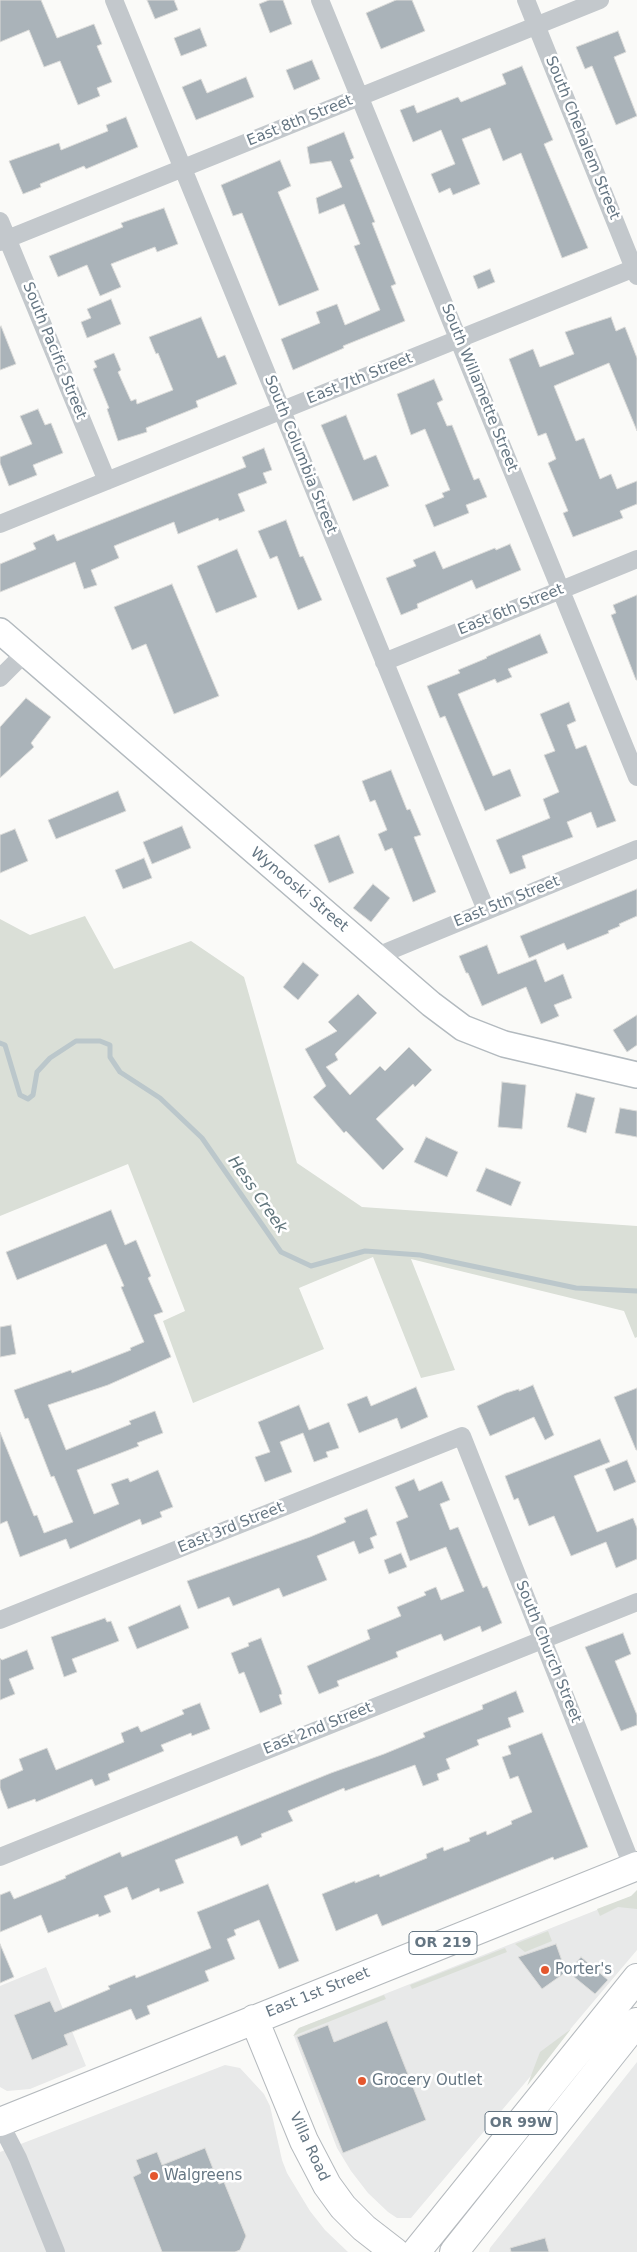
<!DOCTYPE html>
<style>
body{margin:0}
canvas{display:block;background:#fafaf8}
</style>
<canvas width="637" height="2252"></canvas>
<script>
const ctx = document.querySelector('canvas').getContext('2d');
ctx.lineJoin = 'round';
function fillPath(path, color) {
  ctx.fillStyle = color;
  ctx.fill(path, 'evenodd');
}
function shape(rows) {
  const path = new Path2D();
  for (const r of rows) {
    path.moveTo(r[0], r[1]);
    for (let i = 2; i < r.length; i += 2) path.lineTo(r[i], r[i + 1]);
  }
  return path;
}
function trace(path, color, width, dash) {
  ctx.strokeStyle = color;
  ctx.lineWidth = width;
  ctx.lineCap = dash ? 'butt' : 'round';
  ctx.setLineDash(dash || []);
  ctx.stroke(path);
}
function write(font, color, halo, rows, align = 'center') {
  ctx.font = font + ' "DejaVu Sans",sans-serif';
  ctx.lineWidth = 5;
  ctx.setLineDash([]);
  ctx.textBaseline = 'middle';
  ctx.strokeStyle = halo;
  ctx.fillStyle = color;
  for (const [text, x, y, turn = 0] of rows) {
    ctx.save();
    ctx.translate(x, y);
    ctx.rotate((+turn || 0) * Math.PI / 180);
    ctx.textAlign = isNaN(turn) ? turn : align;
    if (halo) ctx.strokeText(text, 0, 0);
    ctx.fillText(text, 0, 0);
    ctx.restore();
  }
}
const built = shape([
 [637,1894,637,1950,411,2218,397,2218,388,2212,368,2193,351,2171,337,2148,294,2036,295,2032,299,2028],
 [46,1967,86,2066,30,2089,7,2091,0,2087,0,1986],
 [637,2062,637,2252,489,2252,490,2248],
 [225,2065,240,2068,264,2094,270,2106,282,2160,287,2173,310,2211,325,2230,348,2252,0,2252,0,2152]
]);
const green = shape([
 [85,916,114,969,191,941,244,977,297,1163,362,1207,637,1226,637,1337,635,1338,624,1311,411,1259,455,1370,421,1378,373,1257,299,1288,324,1349,193,1403,163,1321,185,1311,128,1164,0,1216,0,919,30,935],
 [637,1890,637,1909,618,1907,600,1916,597,1909,631,1896],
 [548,1931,552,1941,525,1952,515,1944],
 [505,1948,507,1952,412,1989,410,1985],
 [384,1995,386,1999,293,2036,299,2028],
 [571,2029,527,2086,540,2052]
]);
const stream = shape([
 [0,1043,5,1045,20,1095,28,1099,33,1095,37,1072,50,1058,76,1041,100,1041,110,1045,110,1057,120,1072,160,1098,202,1138,281,1252,311,1266,365,1251,420,1255,576,1288,637,1291]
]);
const building = shape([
 [0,0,41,0,57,38,94,24,102,44,97,46,112,82,97,88,100,96,78,105,60,61,44,67,29,30,0,42,0,0],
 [147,0,174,0,178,10,155,19,147,0],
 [269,0,283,0,292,24,270,33,259,4,269,0],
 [396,0,412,0,425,31,381,49,366,13,396,0],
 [200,28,207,46,181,56,174,38,200,28],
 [618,31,626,52,614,57,637,116,616,125,592,66,585,69,576,47,618,31],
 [312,60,320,79,294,90,286,70,312,60],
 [522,66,553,140,544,144,588,248,562,258,521,153,503,161,490,128,462,139,480,184,453,195,450,188,439,193,431,174,455,164,441,130,413,142,400,110,414,105,417,113,458,97,461,102,506,84,502,74,522,66],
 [246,77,254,97,196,120,182,87,201,79,207,93,246,77],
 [126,117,138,147,86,169,84,166,40,184,41,187,23,194,9,161,59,143,61,150,108,131,106,125,126,117],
 [344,132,354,158,350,160,375,222,372,223,396,284,391,286,405,321,343,346,344,348,293,370,281,339,320,323,316,312,337,304,345,325,380,310,354,246,360,244,344,204,319,214,316,198,342,187,331,161,310,164,307,147,344,132],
 [280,160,291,186,278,192,319,290,279,306,242,213,233,216,221,185,280,160],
 [164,208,178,244,157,252,155,247,111,264,121,287,100,296,87,265,58,277,49,256,123,227,121,223,164,208],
 [490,269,495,282,478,289,473,276,490,269],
 [111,299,121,324,87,338,81,322,91,318,87,309,111,299],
 [201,317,218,358,225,355,237,384,196,401,198,407,146,428,147,432,118,441,107,409,109,408,93,369,97,367,94,361,114,353,121,370,118,372,131,401,136,399,137,404,173,390,158,353,156,354,149,337,201,317],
 [611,317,616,331,625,327,637,358,637,431,609,363,554,386,576,441,584,438,600,479,611,474,617,489,637,481,637,504,620,511,623,518,573,537,563,513,568,511,548,463,556,459,546,433,538,436,509,359,533,349,540,367,574,354,565,332,611,317],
 [1,326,16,364,0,370,0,327,1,326],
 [434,379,443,400,437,403,447,426,452,425,474,480,479,478,487,497,466,505,469,513,434,527,425,505,444,497,442,493,450,490,425,429,411,435,397,394,434,379],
 [38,409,45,425,51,423,63,453,33,465,37,475,9,486,0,463,0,457,32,444,20,416,38,409],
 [346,415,364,460,376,455,389,486,353,501,321,425,346,415],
 [264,448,272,470,263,473,267,483,238,494,245,511,219,521,218,518,178,534,174,522,114,546,119,558,91,570,97,585,84,589,75,562,0,592,0,564,36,549,33,543,54,534,57,541,246,467,242,457,264,448],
 [286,520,300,557,303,556,322,600,298,610,277,556,270,559,258,531,286,520],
 [510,544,521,570,476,589,472,580,417,604,418,608,401,615,386,578,416,566,413,560,435,551,443,569,495,548,496,550,510,544],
 [237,549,257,597,216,613,197,566,237,549],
 [172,584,219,696,174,714,146,644,132,650,114,607,172,584],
 [637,595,637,680,636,680,611,615,616,613,613,605,637,595],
 [540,634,548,653,508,669,512,677,497,683,495,679,458,694,493,776,510,769,521,796,485,811,445,716,440,718,427,686,460,673,458,670,487,658,486,657,540,634],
 [26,698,51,717,31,743,34,747,0,778,0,727,26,698],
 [569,702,576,721,567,725,576,749,586,745,616,821,597,828,591,812,567,822,573,837,522,856,526,868,510,874,496,840,550,818,543,799,559,792,544,755,555,751,540,714,569,702],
 [391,770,407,810,410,809,421,835,414,837,436,892,413,902,392,848,385,851,378,834,387,830,375,800,370,802,362,781,391,770],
 [118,791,126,811,56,839,48,820,118,791],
 [182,826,191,848,152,864,143,842,182,826],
 [15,829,28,861,0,873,0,835,15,829],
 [339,835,354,873,329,883,314,845,339,835],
 [144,858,152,878,123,889,115,870,144,858],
 [373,884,390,898,371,922,353,908,373,884],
 [637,889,637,916,619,924,620,926,608,931,609,933,567,950,564,943,529,958,520,936,637,889],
 [487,945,498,974,536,959,545,982,563,974,572,998,554,1005,559,1016,541,1024,526,987,482,1006,468,973,466,973,459,956,487,945],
 [303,962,319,975,298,1000,283,987,303,962],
 [358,994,377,1013,335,1054,338,1060,326,1067,350,1095,380,1066,385,1071,409,1047,432,1070,415,1087,413,1084,376,1119,404,1149,383,1170,346,1131,344,1133,313,1097,326,1086,305,1049,337,1031,328,1022,358,994],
 [637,1015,637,1045,627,1052,613,1030,637,1015],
 [502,1082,526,1085,522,1129,498,1127,502,1082],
 [576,1093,595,1098,586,1133,567,1127,576,1093],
 [620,1108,637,1111,637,1137,615,1133,620,1108],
 [426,1137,458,1152,447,1177,414,1162,426,1137],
 [486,1168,521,1182,511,1206,476,1191,486,1168],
 [111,1210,125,1245,136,1240,151,1276,148,1278,163,1312,154,1315,171,1357,108,1385,48,1405,66,1450,131,1424,129,1421,155,1411,163,1433,137,1443,139,1446,77,1470,94,1514,119,1504,111,1484,128,1478,130,1482,158,1470,173,1507,160,1512,162,1517,142,1525,140,1519,70,1549,66,1539,20,1557,7,1521,0,1524,0,1432,34,1516,37,1515,44,1533,73,1522,54,1476,51,1477,28,1418,25,1419,14,1390,71,1370,72,1373,131,1350,130,1348,144,1342,121,1287,124,1286,106,1244,17,1280,6,1252,111,1210],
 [11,1325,16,1354,0,1357,0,1327,11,1325],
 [533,1385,554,1435,545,1440,534,1417,490,1436,477,1406,506,1393,519,1389,519,1391,533,1385],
 [416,1387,428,1417,401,1429,397,1418,359,1433,347,1404,367,1396,371,1406,416,1387],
 [637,1388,637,1450,636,1450,614,1397,637,1388],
 [299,1405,309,1430,329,1422,339,1448,326,1452,328,1457,314,1462,303,1433,280,1442,292,1472,265,1482,255,1457,270,1452,258,1422,299,1405],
 [600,1439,610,1462,574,1476,597,1532,633,1518,637,1528,637,1559,616,1568,606,1542,571,1556,554,1516,529,1526,518,1498,514,1500,505,1476,600,1439],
 [627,1460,636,1482,614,1491,605,1469,627,1460],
 [414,1479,419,1491,442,1481,450,1500,440,1504,450,1530,458,1527,483,1588,487,1586,502,1623,482,1632,480,1626,444,1641,441,1634,396,1652,398,1657,337,1681,339,1686,319,1694,307,1666,370,1639,367,1630,401,1616,397,1607,426,1595,424,1592,436,1587,441,1600,464,1591,446,1547,410,1561,396,1522,408,1517,395,1487,414,1479],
 [367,1509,377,1535,370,1538,374,1548,359,1554,354,1541,317,1556,327,1580,283,1597,279,1588,233,1606,229,1597,198,1609,187,1581,310,1537,346,1522,344,1518,367,1509],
 [401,1553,407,1567,389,1574,384,1560,401,1553],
 [180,1605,189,1628,137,1649,128,1627,180,1605],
 [105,1618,107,1622,111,1621,119,1641,72,1659,77,1672,64,1677,51,1637,105,1618],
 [623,1633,631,1654,615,1661,637,1715,637,1725,621,1731,585,1647,623,1633],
 [261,1638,281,1690,282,1694,279,1695,282,1704,260,1713,244,1672,239,1674,231,1653,249,1646,248,1643,261,1638],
 [27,1650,34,1669,9,1679,15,1694,0,1700,0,1658,2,1660,27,1650],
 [516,1691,524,1712,508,1718,511,1727,477,1740,479,1745,446,1759,450,1769,437,1774,439,1780,423,1786,415,1765,345,1791,344,1788,288,1811,293,1821,261,1834,262,1837,241,1846,237,1836,175,1860,184,1883,160,1892,159,1888,132,1900,127,1887,104,1896,111,1912,99,1917,98,1914,48,1933,41,1915,0,1932,0,1895,10,1891,14,1899,66,1878,65,1876,120,1852,122,1857,331,1773,384,1754,425,1737,423,1733,483,1709,482,1705,516,1691],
 [200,1703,210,1729,192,1736,191,1733,161,1745,164,1751,108,1774,110,1780,95,1786,92,1779,36,1802,35,1799,8,1809,0,1788,0,1780,23,1770,19,1759,47,1748,56,1770,124,1742,121,1733,138,1726,141,1732,184,1714,182,1710,200,1703],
 [542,1733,588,1847,554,1860,553,1857,382,1926,377,1914,336,1931,322,1894,355,1881,355,1883,379,1874,380,1877,427,1858,426,1854,443,1847,444,1851,470,1841,469,1838,486,1831,487,1835,512,1824,511,1821,532,1812,518,1776,510,1779,502,1757,511,1754,508,1746,542,1733],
 [268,1884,299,1961,279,1969,259,1920,234,1930,236,1935,227,1939,235,1959,205,1971,209,1981,147,2006,150,2014,136,2020,131,2009,64,2035,68,2045,32,2060,14,2015,50,2001,55,2012,110,1989,108,1986,135,1975,136,1978,211,1948,197,1912,268,1884],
 [0,1944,14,1977,0,1983,0,1944],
 [556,1944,566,1972,542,1989,518,1957,556,1944],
 [581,1957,608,1980,595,1994,568,1972,581,1957],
 [387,2021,426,2120,343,2153,297,2037,328,2025,334,2042,387,2021],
 [205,2148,219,2184,224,2182,246,2236,240,2250,235,2252,162,2252,133,2177,141,2173,136,2160,157,2152,162,2165,205,2148],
 [545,2238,549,2252,511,2252,510,2248,545,2238]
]);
const street = shape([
 [114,0,486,910],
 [320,0,637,777],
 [526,0,637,276],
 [0,221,107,481],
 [0,242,600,0],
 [0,524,637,267],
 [384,662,637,559],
 [0,678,25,653],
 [377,956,637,849],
 [0,1620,462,1436,633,1868],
 [0,1857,637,1602],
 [0,2123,18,2158,56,2252]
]);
const secondary = shape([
 [0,631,431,1004,463,1028,504,1044,637,1075]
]);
const primary = shape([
 [254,2019,304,2141,327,2185,343,2207,364,2228,395,2252],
 [0,2122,637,1866],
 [416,2252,637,1978],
 [454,2252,637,2022]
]);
const markers = [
 [545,1970,5,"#e4572e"],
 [362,2081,5,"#e4572e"],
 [154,2176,5,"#e4572e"]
];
const shields = [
 [443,1943,68],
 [521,2123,72]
];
const shieldNames = [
 ["OR 219",443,1943],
 ["OR 99W",521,2123]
];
const streetNames = [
 ["East 8th Street",300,121,-22],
 ["South Chehalem Street",582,138,68],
 ["South Pacific Street",54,351,68],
 ["East 7th Street",360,379,-22],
 ["South Willamette Street",479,388,68],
 ["South Columbia Street",300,455,68],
 ["East 6th Street",511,610,-22],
 ["Wynooski Street",299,890,40],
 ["East 5th Street",507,902,-22],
 ["East 3rd Street",231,1528,-22],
 ["South Church Street",548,1652,68],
 ["East 2nd Street",318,1729,-22],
 ["East 1st Street",318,1993,-22],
 ["Villa Road",309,2147,65]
];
const poiNames = [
 ["Porter's",555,1970],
 ["Grocery Outlet",372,2081],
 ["Walgreens",164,2176]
];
const waterNames = [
 ["Hess Creek",257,1195,55]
];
fillPath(built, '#e8e9e9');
fillPath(green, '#dadfd7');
trace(stream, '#bbc7cb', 5);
fillPath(building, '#aab3b9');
trace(building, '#dcdcda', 1);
trace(secondary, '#b3babf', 28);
trace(primary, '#b5babe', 30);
trace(street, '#c3c8cc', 18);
trace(secondary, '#fff', 25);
trace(primary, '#fff', 28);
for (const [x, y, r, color] of markers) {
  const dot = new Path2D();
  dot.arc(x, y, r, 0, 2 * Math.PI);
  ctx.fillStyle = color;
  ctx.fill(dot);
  trace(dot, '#fff', 2);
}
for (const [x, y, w] of shields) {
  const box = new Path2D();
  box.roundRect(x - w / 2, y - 11.5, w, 23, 4);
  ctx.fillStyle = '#fff';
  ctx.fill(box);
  trace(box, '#657683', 1);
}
write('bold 14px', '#657683', null, shieldNames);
write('15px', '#657683', '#fff', streetNames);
write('15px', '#657683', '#fff', poiNames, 'left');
write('italic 16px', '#60757c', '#fff', waterNames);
</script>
